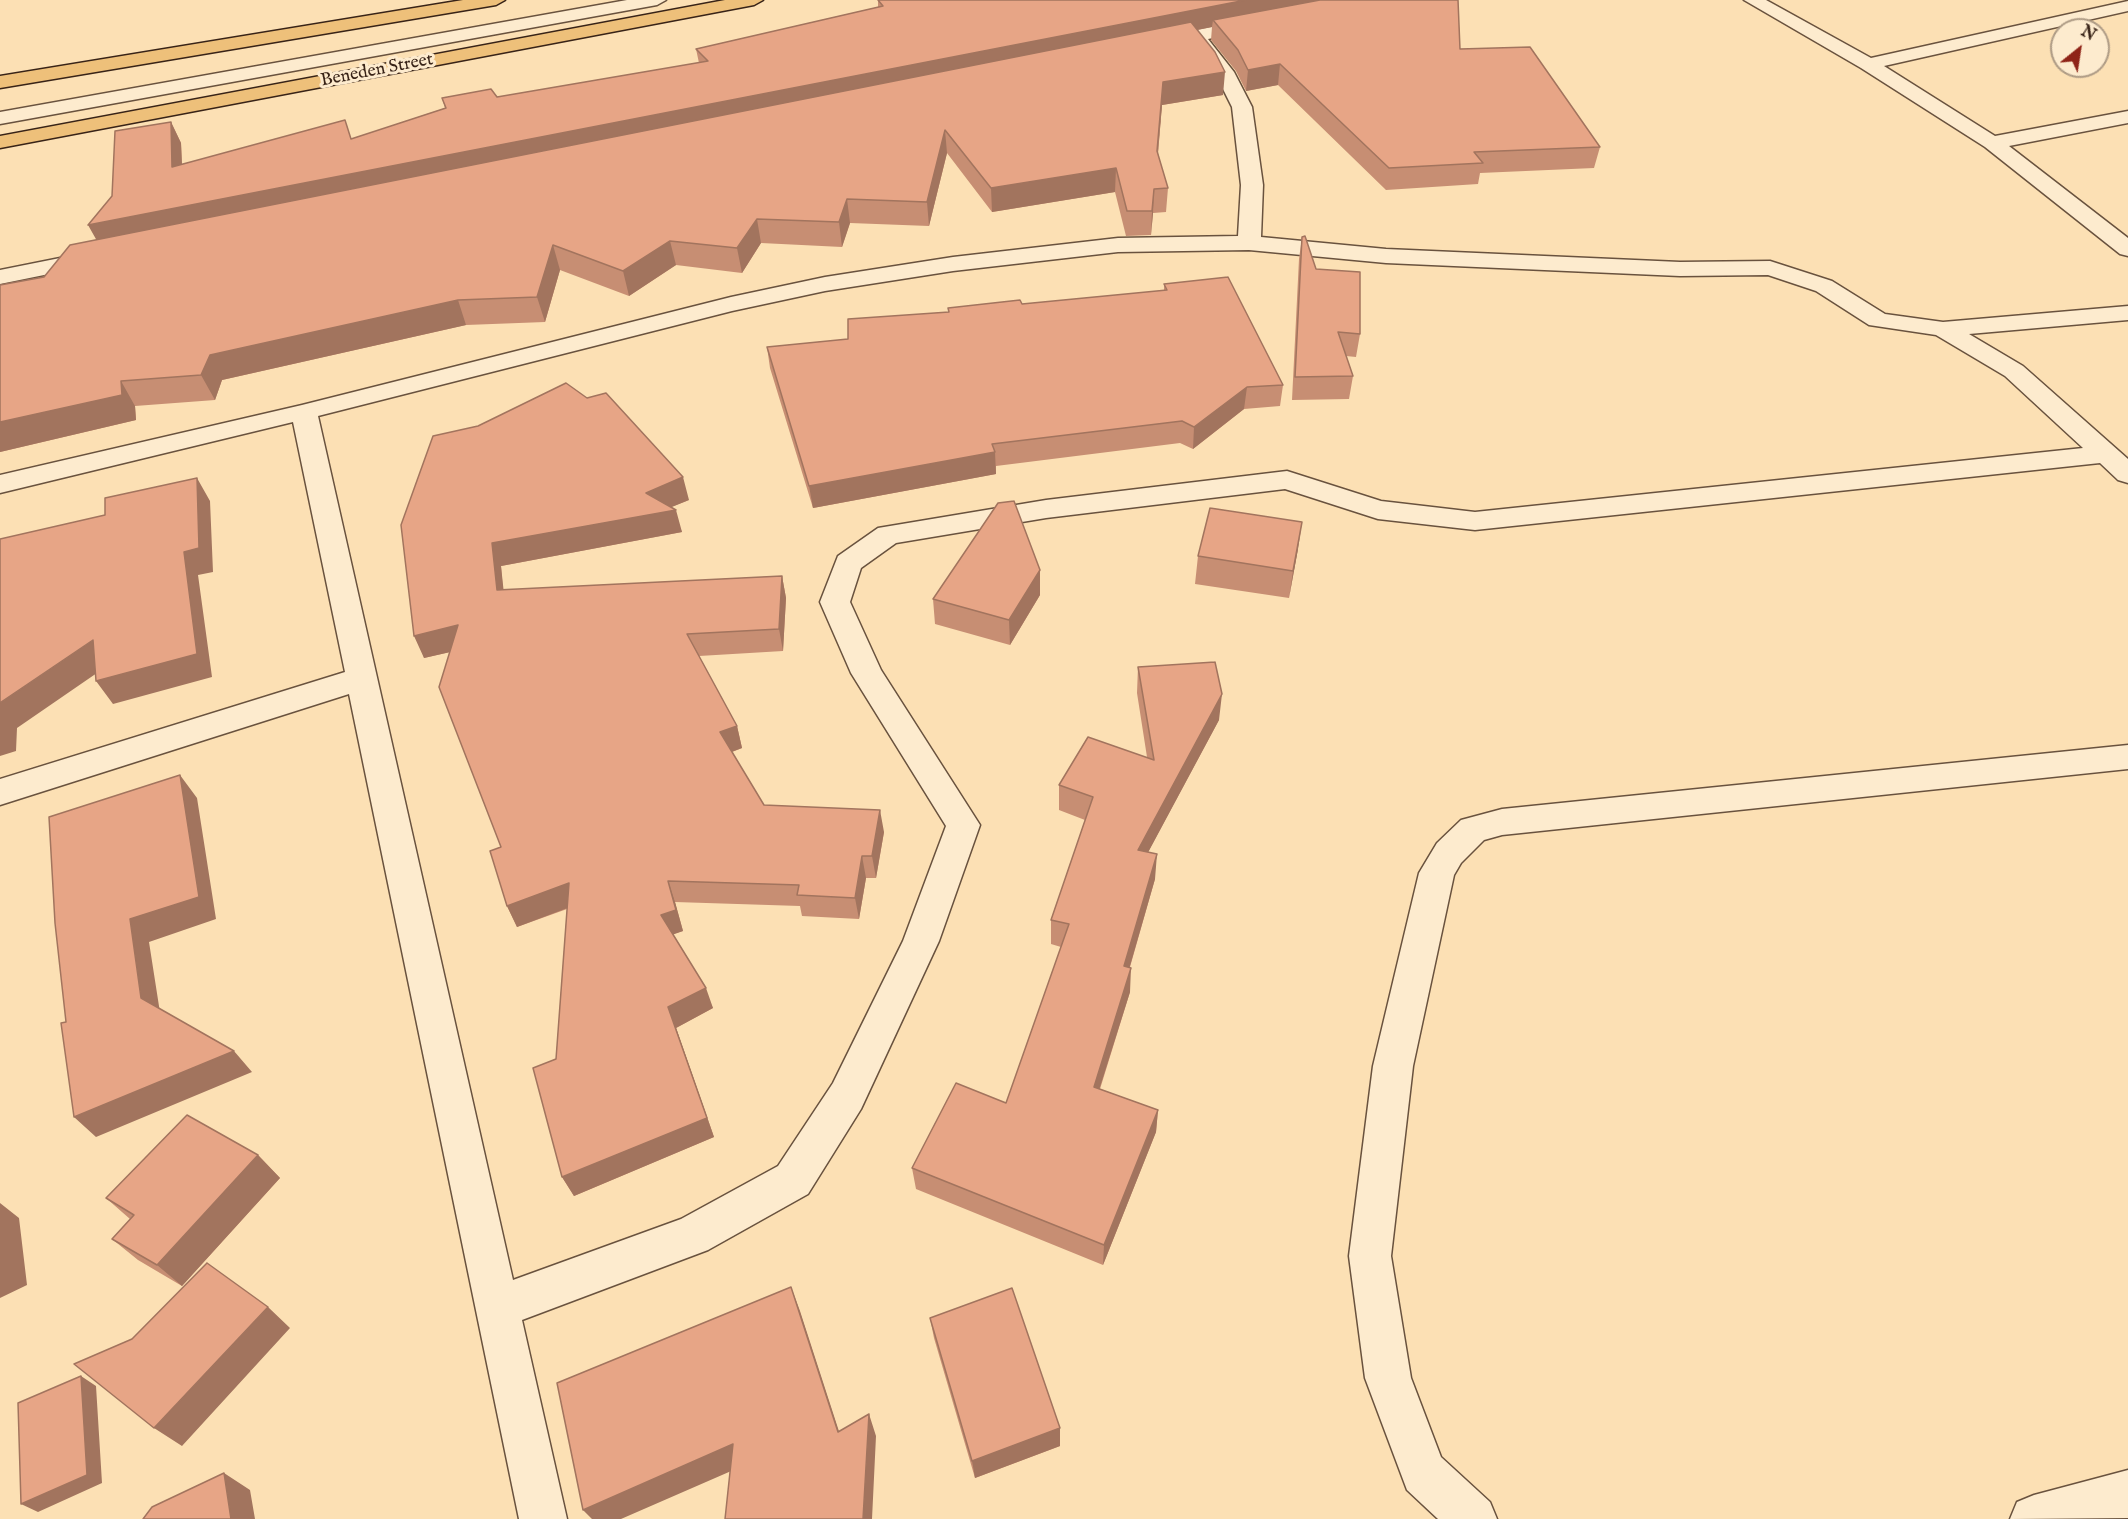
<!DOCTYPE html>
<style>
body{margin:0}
#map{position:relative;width:2128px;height:1519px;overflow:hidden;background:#fce0b4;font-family:"IM FELL English",serif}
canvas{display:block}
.north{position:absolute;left:2050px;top:18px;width:60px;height:60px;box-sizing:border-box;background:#fdebce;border:2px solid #ae9b85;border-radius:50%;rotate:30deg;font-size:16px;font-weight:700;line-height:24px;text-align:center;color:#382317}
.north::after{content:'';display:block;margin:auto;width:21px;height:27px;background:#8f2418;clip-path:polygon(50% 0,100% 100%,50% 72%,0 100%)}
</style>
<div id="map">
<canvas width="2128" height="1519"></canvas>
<div class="north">N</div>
</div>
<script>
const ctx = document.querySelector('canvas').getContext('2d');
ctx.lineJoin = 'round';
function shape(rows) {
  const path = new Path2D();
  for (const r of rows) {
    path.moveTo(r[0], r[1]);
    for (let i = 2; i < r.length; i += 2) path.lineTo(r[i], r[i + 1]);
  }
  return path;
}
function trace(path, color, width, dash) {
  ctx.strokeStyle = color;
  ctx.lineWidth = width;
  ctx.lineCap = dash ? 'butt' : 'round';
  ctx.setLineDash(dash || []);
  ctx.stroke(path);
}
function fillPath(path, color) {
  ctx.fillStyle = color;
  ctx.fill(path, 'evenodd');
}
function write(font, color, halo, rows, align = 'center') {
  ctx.font = font + ' "IM FELL English",serif';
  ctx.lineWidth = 6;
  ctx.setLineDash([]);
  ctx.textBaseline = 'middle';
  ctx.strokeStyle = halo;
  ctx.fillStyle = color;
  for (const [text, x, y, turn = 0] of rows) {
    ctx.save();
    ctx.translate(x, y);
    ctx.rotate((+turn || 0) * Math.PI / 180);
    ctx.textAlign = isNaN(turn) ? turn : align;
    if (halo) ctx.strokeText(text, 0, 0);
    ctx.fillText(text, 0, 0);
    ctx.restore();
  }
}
const minor = shape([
 [627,0,666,0,657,5,0,124,0,112,627,0],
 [1744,0,1766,0,1871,58,2128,1,2128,11,1884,66,1995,136,2128,111,2128,123,2009,146,2128,238,2128,256,2120,254,1985,147,1861,68,1744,0],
 [1257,18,1263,20,1266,24,1263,28,1208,39,1234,72,1252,107,1263,185,1261,237,1386,249,1680,262,1770,261,1832,281,1885,314,1943,322,2128,306,2128,320,1969,334,2023,366,2128,459,2128,483,2118,480,2100,463,1475,530,1378,519,1285,489,1046,518,896,543,861,568,850,602,881,670,980,825,939,941,861,1109,808,1194,708,1250,522,1320,567,1519,519,1519,349,694,0,805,0,779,345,672,293,422,0,493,0,475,302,405,731,297,825,277,953,257,1118,238,1238,236,1241,185,1232,107,1215,73,1191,42,1157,49,1148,43,1157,37,1257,18],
 [1249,250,1386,263,1680,276,1768,275,1816,291,1869,325,1936,335,2005,376,2083,448,1475,512,1381,501,1287,471,1046,500,878,528,838,556,820,602,851,673,946,826,903,941,833,1083,778,1166,681,1219,513,1280,318,416,732,311,825,291,953,271,1118,252,1249,250],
 [95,251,103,253,107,258,103,263,0,284,0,270,95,251],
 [2128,745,2128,769,1502,835,1484,840,1461,863,1454,875,1413,1066,1391,1256,1411,1378,1441,1457,1490,1502,1497,1519,1438,1519,1407,1490,1365,1378,1349,1256,1373,1066,1419,873,1437,843,1461,820,1502,809,2128,745],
 [2128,1470,2128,1518,2010,1519,2017,1502,2034,1495,2128,1470]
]);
const major = shape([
 [463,0,505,0,496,5,0,88,0,76,463,0],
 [725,0,763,0,754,5,0,148,0,136,725,0]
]);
const wall = shape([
 [878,0,1458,0,1460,49,1600,147,1594,168,1480,173,1478,184,1386,190,1278,85,1246,91,1236,71,1211,40,1212,27,1197,30,1223,95,1162,105,1158,154,1168,188,1166,212,1153,213,1151,235,1126,236,1115,192,992,212,947,153,929,226,850,223,842,247,761,243,742,273,676,265,629,296,560,270,545,322,466,325,222,380,215,400,135,406,136,420,0,452,0,285,44,277,96,240,112,196,171,122,181,143,182,164,352,139,445,108,442,98,497,97,699,63,696,49,878,7],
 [1302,237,1316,269,1360,334,1356,357,1346,356,1353,376,1349,399,1292,400,1299,259],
 [1164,284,1283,385,1280,406,1244,409,1193,449,1180,443,996,466,996,474,813,508,770,368,767,347,848,339,948,312,948,308,1022,304,1164,291],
 [689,500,671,507,682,532,501,566,503,590,782,576,786,598,783,651,699,656,737,726,742,748,732,752,764,805,884,832,876,878,866,878,859,919,802,916,800,906,675,902,683,931,673,934,713,1008,676,1028,714,1137,574,1196,562,1177,556,1059,567,909,517,927,507,906,501,847,450,652,424,658,401,525],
 [1298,549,1289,598,1195,584,1198,556],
 [1040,595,1010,645,935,624,933,599],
 [1138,667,1219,720,1148,852,1155,879,1130,967,1130,992,1100,1089,1158,1110,1156,1132,1103,1265,916,1189,912,1168,1006,1103,1061,947,1051,944,1051,920,1085,820,1059,810,1059,785,1147,757,1137,693],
 [258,1155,280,1178,182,1286,138,1260,112,1239,130,1219,106,1198],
 [930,1318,1060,1428,1060,1446,975,1478,934,1338]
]);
const shadedWall = shape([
 [1246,0,1345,0,1213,20,1212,27,101,248,88,225],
 [1280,64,1278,85,1246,91,1248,70],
 [1225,72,1223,95,1162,105,1156,175,1163,82],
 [171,122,181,143,183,189,172,167],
 [945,130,947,153,929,226,927,202],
 [1116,168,1115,192,992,212,991,188],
 [1154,189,1153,213,1151,235,1152,211],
 [847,199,850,223,842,247,839,222],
 [757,219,761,243,742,273,737,248],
 [670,241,676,265,629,296,623,271],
 [553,245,560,270,545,322,537,297],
 [458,300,466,325,222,380,215,400,201,375,210,355],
 [121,381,135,406,136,420,0,452,0,422],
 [1247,387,1244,409,1193,449,1194,427],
 [995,452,996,474,813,508,809,486],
 [683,477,689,500,657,513,676,510,682,532,501,566,506,613,497,590,492,543,646,493],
 [197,478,210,501,213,572,198,575,212,677,113,704,96,681,184,552],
 [1302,522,1298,549,1289,598,1293,571],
 [1040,570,1040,595,1010,645,1009,620],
 [782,576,786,598,783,651,779,629],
 [458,625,468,648,424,658,414,636],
 [93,640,110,664,17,728,16,751,0,756,0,703],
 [1222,694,1219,720,1136,875,1138,850],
 [737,726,742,748,726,754,720,732],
 [180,775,197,798,216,919,149,942,161,1019,141,998,130,919],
 [880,810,884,832,876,878,872,856],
 [1157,854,1155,879,1123,990,1124,966],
 [862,856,866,878,859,919,855,898],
 [668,881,675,902,683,931,669,936,661,915],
 [569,883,578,904,517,927,507,906],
 [1131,968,1130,992,1093,1109,1094,1087],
 [706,988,713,1008,676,1028,714,1137,574,1196,562,1177,668,1007],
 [234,1051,252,1072,96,1137,74,1117],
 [1158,1110,1156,1132,1103,1265,1104,1245],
 [258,1155,280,1178,182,1286,157,1265],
 [0,1203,19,1218,27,1285,0,1298],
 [791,1287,800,1311,846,1453,838,1432],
 [268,1307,290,1328,182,1446,154,1428],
 [81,1376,96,1386,102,1483,38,1512,21,1504],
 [869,1414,876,1436,872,1519,863,1519],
 [1060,1428,1060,1446,975,1478,972,1461],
 [733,1444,745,1465,621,1519,592,1519,583,1510],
 [224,1473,250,1490,255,1519,231,1519]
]);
const building = shape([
 [878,0,1246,0,88,225,112,196,115,131,171,122,172,167,345,120,351,139,446,108,442,98,491,89,497,97,708,61,696,49,883,6,878,0],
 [1320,0,1458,0,1460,49,1530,47,1600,147,1474,152,1483,163,1389,168,1280,64,1248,70,1238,50,1213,20,1320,0],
 [1191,22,1215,52,1225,72,1163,82,1157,151,1168,188,1154,189,1152,211,1127,211,1116,168,991,188,945,130,927,202,847,199,839,222,757,219,737,248,670,241,623,271,553,245,537,297,458,300,210,355,201,375,121,381,122,395,0,422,0,285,44,277,70,245,1191,22],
 [1305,236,1316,269,1360,272,1360,334,1338,332,1353,376,1295,377,1302,237,1305,236],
 [1228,277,1283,385,1247,387,1194,427,1182,421,992,444,995,452,809,486,767,347,848,339,848,319,949,312,948,308,1020,300,1022,304,1167,290,1164,284,1228,277],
 [566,383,587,398,606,393,683,477,646,493,676,510,492,543,497,590,782,576,779,629,687,634,737,726,720,732,764,805,880,810,872,856,862,856,855,898,797,895,799,885,668,881,676,910,661,915,706,988,668,1007,707,1118,562,1177,533,1068,556,1059,569,883,507,906,490,851,501,847,439,687,458,625,414,636,401,525,433,436,478,426,566,383],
 [197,478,199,548,184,552,197,654,96,681,93,640,0,703,0,539,105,515,105,498,197,478],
 [1014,501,1040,570,1009,620,933,599,998,503,1014,501],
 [1210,508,1302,522,1293,571,1198,556,1210,508],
 [1215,662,1222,694,1138,850,1157,854,1124,966,1131,968,1094,1087,1158,1110,1104,1245,912,1168,956,1083,1006,1103,1069,924,1051,920,1093,797,1059,785,1088,737,1154,760,1138,667,1215,662],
 [180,775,199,897,130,919,141,998,234,1051,74,1117,61,1023,66,1022,55,923,49,817,180,775],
 [187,1115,258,1155,157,1265,112,1239,134,1215,106,1198,187,1115],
 [207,1263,268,1307,154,1428,74,1364,132,1339,207,1263],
 [791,1287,838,1432,869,1414,863,1519,725,1519,733,1444,583,1510,557,1383,791,1287],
 [1012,1288,1060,1428,972,1461,930,1318,1012,1288],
 [81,1376,87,1475,21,1504,18,1403,81,1376],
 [224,1473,231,1519,143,1519,152,1507,224,1473]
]);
const farStreetnames = [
 ["Beneden Street",377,71,-11]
];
trace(minor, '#69523e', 3);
trace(major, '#382317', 3);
fillPath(minor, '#fdebce');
fillPath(major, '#eec07a');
fillPath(wall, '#c78e73');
fillPath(shadedWall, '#a2745e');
fillPath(building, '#e7a586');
trace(building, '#a2745e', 1.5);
write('18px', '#382317', '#fdebce', farStreetnames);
</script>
